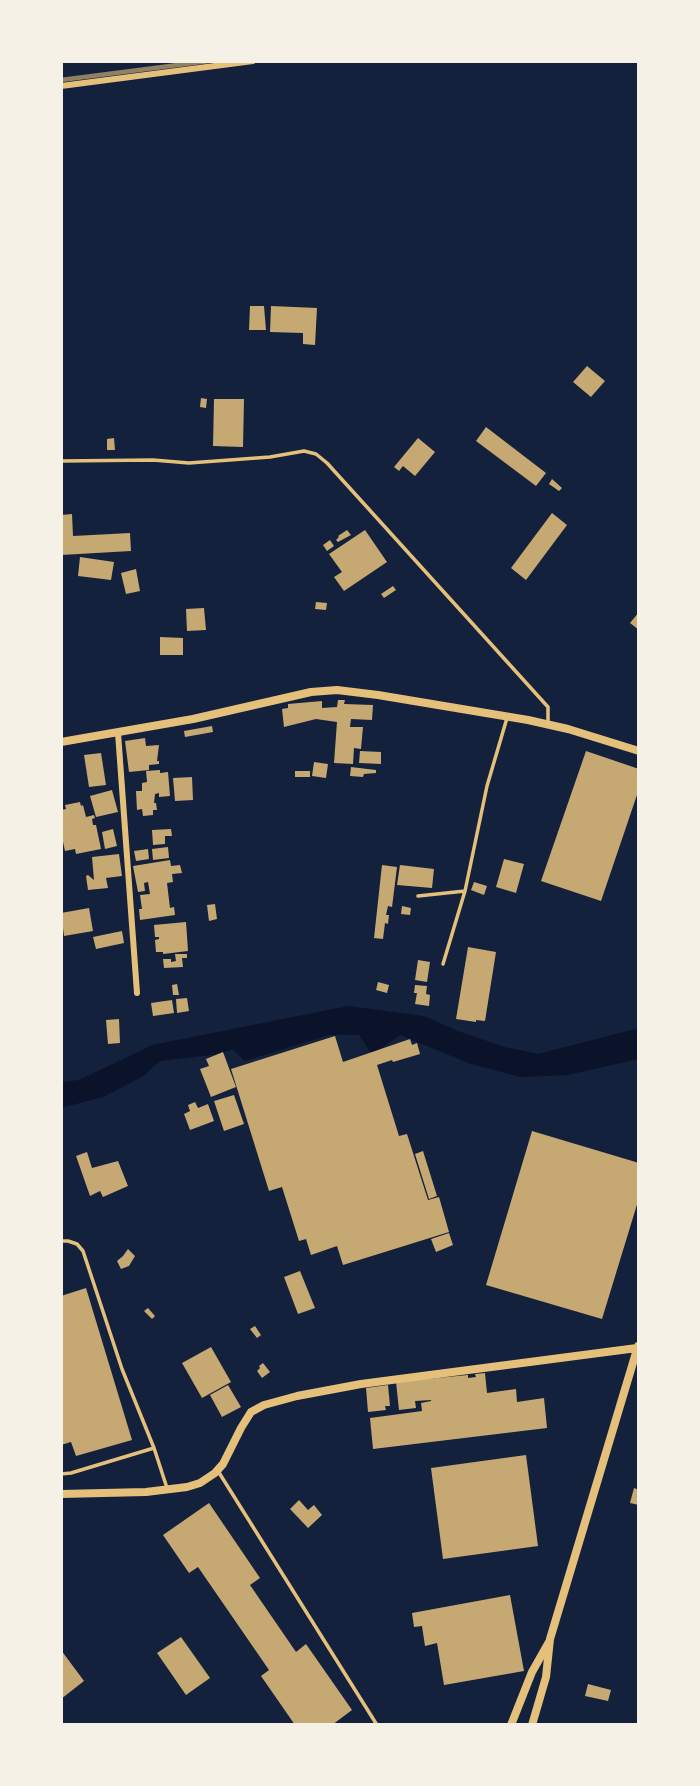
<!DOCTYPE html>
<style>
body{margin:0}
#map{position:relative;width:700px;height:1786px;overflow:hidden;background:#14213d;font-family:Arial,sans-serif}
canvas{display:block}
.frame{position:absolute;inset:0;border:63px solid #f6f1e7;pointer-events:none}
</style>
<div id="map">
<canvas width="700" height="1786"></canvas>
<div class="frame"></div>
</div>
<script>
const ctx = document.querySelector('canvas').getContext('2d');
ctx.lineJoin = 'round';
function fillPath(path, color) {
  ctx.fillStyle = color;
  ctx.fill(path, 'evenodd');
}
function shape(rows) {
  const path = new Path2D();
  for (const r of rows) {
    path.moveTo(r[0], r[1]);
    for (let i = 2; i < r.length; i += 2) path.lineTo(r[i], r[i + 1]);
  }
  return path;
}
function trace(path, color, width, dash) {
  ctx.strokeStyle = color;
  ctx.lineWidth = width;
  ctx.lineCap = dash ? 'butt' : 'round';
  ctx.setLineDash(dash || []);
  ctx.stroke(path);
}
const water = shape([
 [348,1006,424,1016,458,1031,505,1047,538,1054,639,1028,639,1059,568,1075,520,1077,471,1064,400,1035,372,1055,359,1035,329,1035,245,1061,232,1049,221,1054,160,1061,142,1077,103,1097,61,1108,61,1082,79,1080,152,1045]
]);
const building = shape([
 [250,306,264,306,266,330,249,330],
 [271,306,317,308,315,345,303,344,303,333,270,332],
 [587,366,605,381,591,397,573,382],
 [201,398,207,399,206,408,200,407],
 [214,399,244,399,243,447,213,446],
 [486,427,546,473,536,486,476,441],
 [114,438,115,450,107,450,107,439],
 [418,438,435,452,415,476,403,466,399,471,394,467],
 [552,479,562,488,559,491,549,484],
 [552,513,567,525,526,580,511,568],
 [72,514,73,536,130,533,131,551,61,555,61,515],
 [347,530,351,535,338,542,336,540,339,537,338,536],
 [365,530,387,562,344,591,334,577,342,572,329,554],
 [330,540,334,546,327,551,323,545],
 [80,557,114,562,111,580,78,576],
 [136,569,140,591,126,594,121,573],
 [393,586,396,590,384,598,381,594],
 [316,602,327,603,326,610,315,609],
 [204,608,206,630,187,631,186,609],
 [639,612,639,630,630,623],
 [160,637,183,638,183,655,160,655],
 [338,700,345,700,344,704,373,705,372,720,351,719,350,727,363,727,361,749,354,748,353,764,334,763,337,722,316,719,284,727,282,709,288,708,288,704,322,701,322,708,337,707],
 [212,726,213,732,185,737,184,731],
 [145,738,146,746,159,745,157,761,159,761,159,764,149,765,149,770,129,772,125,741],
 [360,751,381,752,381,764,359,763],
 [586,751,639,769,639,789,601,901,541,881],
 [101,753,106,785,89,787,84,755],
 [314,762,328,764,326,778,312,776],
 [351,767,376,770,376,773,364,774,363,777,350,776],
 [160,770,160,773,168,772,170,796,159,797,159,793,155,794,154,803,156,803,157,810,153,810,153,815,143,816,142,809,137,810,136,791,142,791,142,783,147,782,146,771],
 [295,771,310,771,310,777,295,777],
 [192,777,193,800,175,801,173,778],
 [112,790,118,812,96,817,90,796],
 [80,802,81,806,83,805,86,817,94,815,95,818,92,819,93,825,96,825,101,849,76,854,75,849,65,851,61,833,61,810,66,809,65,805],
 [113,829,117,846,105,849,102,832],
 [171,829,172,836,165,836,165,844,153,845,152,830],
 [168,847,169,858,153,860,152,849],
 [148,849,149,859,136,861,134,851],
 [119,854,122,876,106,878,108,888,88,890,86,876,88,875,94,880,92,857],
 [504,859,524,864,516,893,496,887],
 [170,860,171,866,180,865,182,873,172,874,173,882,167,883,170,908,174,907,175,915,140,920,139,909,142,909,140,895,150,894,148,882,144,883,145,891,138,892,133,866],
 [382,865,397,867,392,907,388,906,386,915,389,915,388,924,385,923,383,939,374,938],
 [400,865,434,869,432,888,397,885],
 [474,882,487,886,484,895,471,890],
 [215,904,217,919,209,921,207,905],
 [402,906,411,908,410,915,401,914],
 [89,908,93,931,64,936,61,913],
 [186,922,188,951,163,954,163,952,156,952,155,940,159,939,159,937,155,937,154,925],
 [122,931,124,943,96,949,93,937],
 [468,947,496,952,485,1021,476,1020,476,1022,456,1019],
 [175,954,187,954,187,958,182,958,183,967,164,968,163,959,171,959,171,962,176,961],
 [418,960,430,962,427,982,415,980],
 [378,982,389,985,387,993,376,990],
 [177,984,179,995,173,995,172,985],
 [415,985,427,986,426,994,430,995,429,1006,415,1004,417,993,414,993],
 [187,998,189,1011,177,1013,176,999],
 [172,1000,174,1013,153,1016,151,1003],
 [119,1019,120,1043,108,1044,106,1020],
 [335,1036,343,1062,410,1039,412,1045,417,1043,420,1054,393,1062,392,1060,377,1065,399,1136,407,1134,428,1200,439,1197,449,1232,343,1265,337,1246,311,1255,306,1239,299,1241,282,1187,269,1191,231,1069],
 [223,1052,236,1087,211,1097,200,1069,209,1066,206,1059],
 [234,1095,244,1124,224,1131,214,1101],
 [195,1102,198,1108,208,1104,214,1121,190,1130,184,1114,190,1111,188,1105],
 [532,1131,639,1163,639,1198,602,1319,486,1285],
 [423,1151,437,1196,429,1199,415,1154],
 [87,1152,92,1168,118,1161,128,1186,103,1197,100,1191,90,1196,76,1156],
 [449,1233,453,1245,436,1252,431,1239],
 [128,1249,135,1256,129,1266,121,1269,117,1261,123,1256],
 [300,1271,315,1308,298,1314,284,1277],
 [86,1288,132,1440,76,1456,71,1442,61,1445,61,1296],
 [148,1308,155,1316,152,1319,144,1311],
 [255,1326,261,1335,257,1338,250,1329],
 [211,1347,231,1382,202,1398,182,1363],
 [263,1363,270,1372,262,1378,257,1371,260,1368,259,1366],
 [485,1373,487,1393,516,1389,517,1402,544,1398,547,1428,373,1449,370,1418,422,1411,421,1403,431,1401,431,1400,415,1401,416,1408,399,1410,396,1382,468,1375,468,1378,476,1377,475,1374],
 [228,1385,241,1407,222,1417,210,1395],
 [388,1385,390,1406,385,1406,386,1410,368,1412,366,1388],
 [526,1455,538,1546,443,1559,431,1468],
 [634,1488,639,1490,639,1505,630,1503],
 [299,1500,308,1510,314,1505,322,1515,308,1528,290,1509],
 [209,1503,260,1578,250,1585,296,1652,306,1644,352,1710,332,1725,295,1725,261,1676,269,1670,198,1567,189,1573,163,1535],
 [510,1595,524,1671,444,1685,437,1643,425,1646,422,1626,414,1627,412,1613],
 [181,1637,210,1678,186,1695,157,1653],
 [61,1650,84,1681,61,1699],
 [588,1684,611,1690,608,1701,585,1696]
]);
const service = shape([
 [61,461,153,460,189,463,270,457,304,451,316,454,327,463,548,707,548,724],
 [418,896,465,891],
 [443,964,465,891,487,786,507,718],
 [61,1241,68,1241,77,1244,83,1251,122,1369,154,1448,167,1488],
 [218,1471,377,1725],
 [61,1474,71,1473,154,1448]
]);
const minor = shape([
 [61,86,253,61],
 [118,733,137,993]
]);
const tertiary = shape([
 [61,742,193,719,311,692,337,690,378,695,528,720,568,729,639,751],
 [61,1494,146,1492,187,1487,200,1483,215,1473,223,1464,241,1428,251,1412,264,1405,297,1396,361,1384,637,1348],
 [511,1725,532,1672,549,1642],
 [532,1725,546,1677,550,1639,638,1346]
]);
const rail = shape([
 [61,80,209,61]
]);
fillPath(water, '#0b132b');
fillPath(building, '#c6a872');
trace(service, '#e5c07b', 3.5);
trace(minor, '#e5c07b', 6);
trace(tertiary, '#e5c07b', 8);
trace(rail, '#918062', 4.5);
</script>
